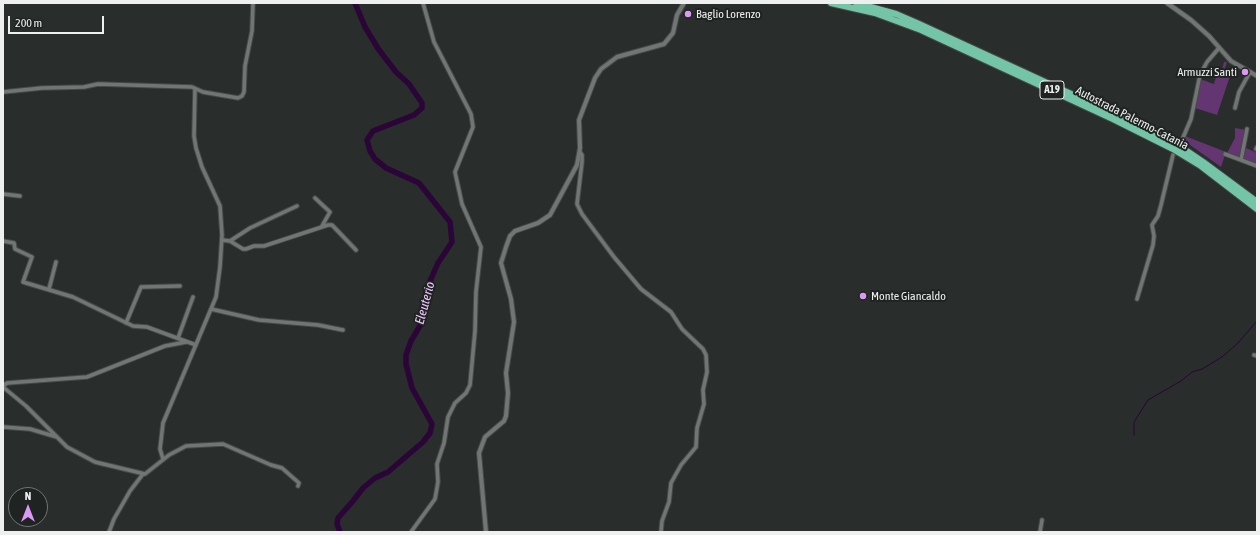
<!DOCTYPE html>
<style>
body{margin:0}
#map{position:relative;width:1260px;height:535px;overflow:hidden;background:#292d2b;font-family:"Asap Condensed",sans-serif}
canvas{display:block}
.frame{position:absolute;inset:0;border:4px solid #eef0ef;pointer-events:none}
.north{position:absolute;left:8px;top:487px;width:40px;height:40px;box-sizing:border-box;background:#1f2321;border:1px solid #727573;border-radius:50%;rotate:0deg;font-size:11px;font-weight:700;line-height:16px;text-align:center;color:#eef0ef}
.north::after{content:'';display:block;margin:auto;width:14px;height:18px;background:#dc99f4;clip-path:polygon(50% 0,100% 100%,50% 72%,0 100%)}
.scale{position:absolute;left:8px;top:16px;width:96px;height:18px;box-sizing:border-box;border:2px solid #eef0ef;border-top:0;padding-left:5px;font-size:12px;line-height:14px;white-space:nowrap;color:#eef0ef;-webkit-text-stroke:3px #1f2321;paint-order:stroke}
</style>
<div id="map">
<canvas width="1260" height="535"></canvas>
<div class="frame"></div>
<div class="north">N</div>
<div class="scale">200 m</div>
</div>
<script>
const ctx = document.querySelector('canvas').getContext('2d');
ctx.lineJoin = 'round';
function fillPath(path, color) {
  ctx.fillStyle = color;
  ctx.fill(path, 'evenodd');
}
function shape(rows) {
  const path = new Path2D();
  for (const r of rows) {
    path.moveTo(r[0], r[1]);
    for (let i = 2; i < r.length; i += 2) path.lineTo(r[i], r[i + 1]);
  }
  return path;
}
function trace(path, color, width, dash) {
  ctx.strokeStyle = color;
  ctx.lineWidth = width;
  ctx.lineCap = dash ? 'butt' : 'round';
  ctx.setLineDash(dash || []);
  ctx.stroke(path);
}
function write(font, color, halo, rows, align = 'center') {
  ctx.font = font + ' "Asap Condensed",sans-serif';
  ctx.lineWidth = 4;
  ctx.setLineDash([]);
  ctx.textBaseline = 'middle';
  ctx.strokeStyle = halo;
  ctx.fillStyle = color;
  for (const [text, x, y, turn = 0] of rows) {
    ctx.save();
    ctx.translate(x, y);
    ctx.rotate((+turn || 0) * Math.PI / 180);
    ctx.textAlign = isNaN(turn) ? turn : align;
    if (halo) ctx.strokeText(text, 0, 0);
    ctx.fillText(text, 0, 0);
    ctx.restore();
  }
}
const green = shape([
 [1224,62,1227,62,1225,68,1232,70,1217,115,1195,108,1197,104,1196,103,1200,79,1214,84,1217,73,1221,74],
 [1235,128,1246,130,1240,158,1227,153,1235,138],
 [1185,136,1226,152,1221,167,1183,140],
 [1246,148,1257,153,1257,164,1243,159]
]);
const stream = shape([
 [1134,435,1134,422,1148,400,1181,381,1192,372,1202,369,1222,357,1238,343,1257,321]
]);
const river = shape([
 [340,532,337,524,338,518,353,501,363,488,375,478,388,472,423,442,430,433,432,424,412,388,406,364,406,355,411,341,421,324,427,288,438,263,452,242,450,222,419,183,386,168,375,159,370,151,367,140,373,131,414,115,422,108,422,103,409,84,396,72,379,50,365,27,355,3]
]);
const minor = shape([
 [3,92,42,88,84,87,98,84,192,87,203,92,238,98,242,96,244,92,245,66,252,31,253,3],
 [1235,108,1239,92,1250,72],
 [1182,140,1191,119,1200,75,1207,62,1219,48],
 [1256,149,1257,147],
 [580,152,582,155,582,162,577,204,582,214,614,257,641,289,671,312,682,329,703,349,706,355,707,372,703,390,704,404,697,428,696,447,681,465,671,483,669,502,662,521,661,532],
 [1225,154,1257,166],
 [1241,160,1247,129],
 [3,194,20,196],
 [315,198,330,212,322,226],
 [222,240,230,241,243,249,246,249,254,246,264,246,328,225,332,225,356,250],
 [3,241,14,243,15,249,32,257,23,282,73,297,133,326,147,327,196,345],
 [230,241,250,228,297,206],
 [49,289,56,262],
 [1137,299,1153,245,1154,236,1152,225,1158,216,1161,205,1173,155],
 [211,309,259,320,318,325,343,330],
 [126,323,141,287,180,286],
 [178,338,193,297],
 [1254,355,1257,356],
 [3,386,7,383,87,377,165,346,186,342],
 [3,387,26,406,67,447,95,462,145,474,169,455,186,446,223,444,271,465,282,468,299,483,298,486],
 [3,427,30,429,57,437],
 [163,459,160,449,163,423,216,297,220,267,222,235,220,206,202,167,196,148,194,136,195,89],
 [109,532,114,519,130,491,143,474],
 [411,532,435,499,438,482,437,464,444,443,448,417,455,403,466,393,470,385,475,331,476,292,481,247,462,204,455,172,473,127,471,114,434,42,423,3],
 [1040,532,1042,520]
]);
const tertiary = shape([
 [1167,3,1191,20,1209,36,1231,61,1257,76],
 [486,532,479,453,485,437,504,421,506,416,508,393,506,373,514,322,511,299,501,263,506,247,510,236,515,231,538,223,550,215,577,165,580,148,579,120,595,78,601,69,617,57,664,44,673,33,677,15,684,3]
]);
const motorway = shape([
 [831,3,875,13,921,30,1113,119,1173,149,1201,166,1257,209],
 [856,3,896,14,919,24,1121,117,1175,143,1203,162,1257,202]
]);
const markers = [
 [688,14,4,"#dc99f4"],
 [1245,72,4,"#dc99f4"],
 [863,296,4,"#dc99f4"]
];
const shields = [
 [1052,90,24]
];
const shieldNames = [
 ["A19",1052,90]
];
const poiNames = [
 ["Baglio Lorenzo",696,14],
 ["Armuzzi Santi",1237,72,"right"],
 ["Monte Giancaldo",871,296]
];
const streetNames = [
 ["Autostrada Palermo-Catania",1132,118,27]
];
const waterNames = [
 ["Eleuterio",425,303,-75]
];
fillPath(green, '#633672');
trace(stream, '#2b0537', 1);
trace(river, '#2b0537', 5.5);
trace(minor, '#464a48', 5.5);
trace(tertiary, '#464a48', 6);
trace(motorway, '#464a48', 8);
trace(minor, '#717573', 3.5);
trace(tertiary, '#717573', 4);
trace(motorway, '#74c5a8', 6);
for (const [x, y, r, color] of markers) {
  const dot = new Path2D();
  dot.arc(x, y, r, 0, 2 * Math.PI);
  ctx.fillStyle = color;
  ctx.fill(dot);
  trace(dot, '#1f2321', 1.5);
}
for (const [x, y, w] of shields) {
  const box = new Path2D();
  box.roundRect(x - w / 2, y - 9, w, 18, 3);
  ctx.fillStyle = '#1f2321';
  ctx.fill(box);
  trace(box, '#eef0ef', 1);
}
write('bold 11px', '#eef0ef', null, shieldNames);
write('12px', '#eef0ef', '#1f2321', poiNames, 'left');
write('12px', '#eef0ef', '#1f2321', streetNames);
write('italic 13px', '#efc6ff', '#1f2321', waterNames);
</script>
